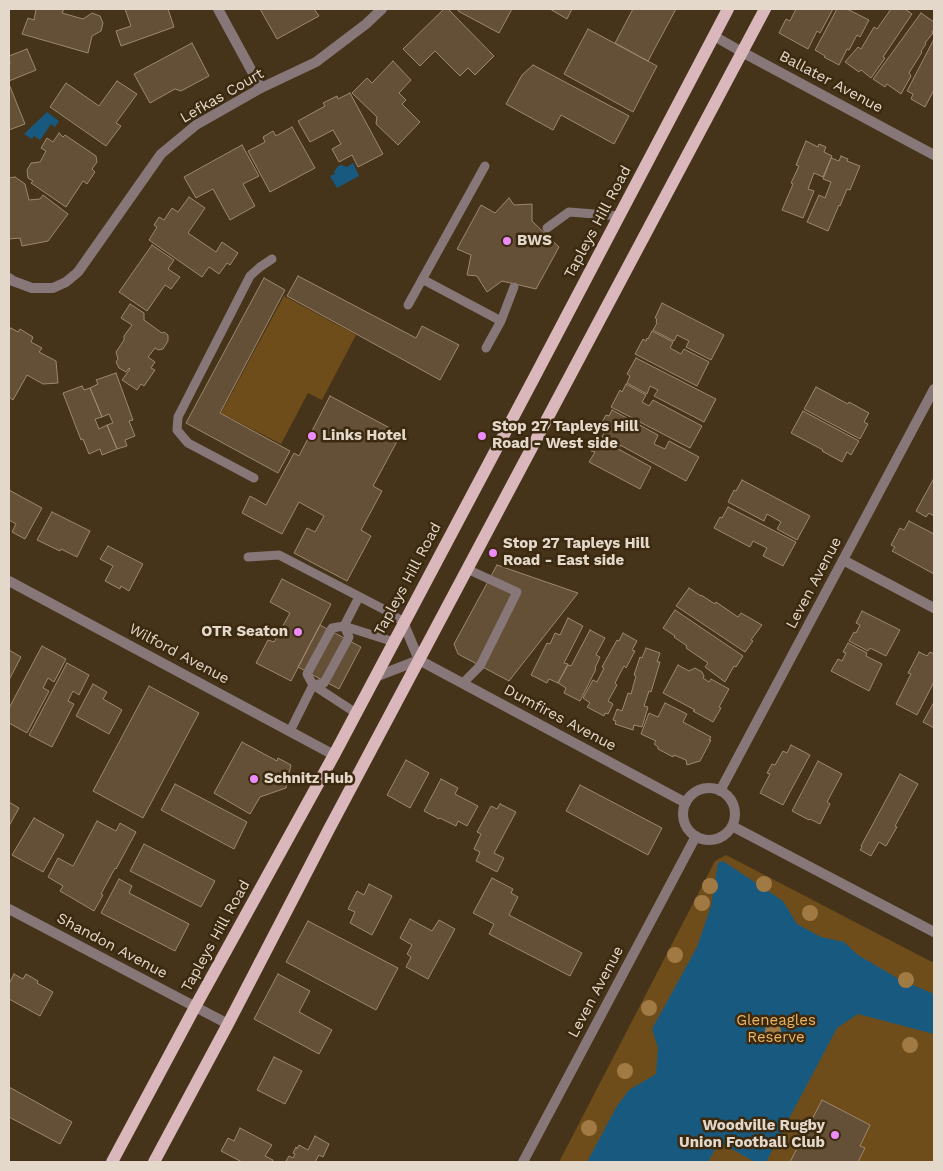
<!DOCTYPE html>
<style>
body{margin:0}
#map{position:relative;width:943px;height:1171px;overflow:hidden;background:#45331a;font-family:"Work Sans",sans-serif}
canvas{display:block}
.frame{position:absolute;inset:0;border:10px solid #e4d8ca;pointer-events:none}
</style>
<div id="map">
<canvas width="943" height="1171"></canvas>
<div class="frame"></div>
</div>
<script>
const ctx = document.querySelector('canvas').getContext('2d');
ctx.lineJoin = 'round';
function fillPath(path, color) {
  ctx.fillStyle = color;
  ctx.fill(path, 'evenodd');
}
function shape(rows) {
  const path = new Path2D();
  for (const r of rows) {
    if (r.length === 3) {
      path.moveTo(r[0] + r[2], r[1]);
      path.arc(r[0], r[1], r[2], 0, 2 * Math.PI);
      continue;
    }
    path.moveTo(r[0], r[1]);
    for (let i = 2; i < r.length; i += 2) path.lineTo(r[i], r[i + 1]);
  }
  return path;
}
function trace(path, color, width, dash) {
  ctx.strokeStyle = color;
  ctx.lineWidth = width;
  ctx.lineCap = dash ? 'butt' : 'round';
  ctx.setLineDash(dash || []);
  ctx.stroke(path);
}
function write(font, color, halo, rows, align = 'center') {
  ctx.font = font + ' "Work Sans",sans-serif';
  ctx.lineWidth = 5;
  ctx.setLineDash([]);
  ctx.textBaseline = 'middle';
  ctx.strokeStyle = halo;
  ctx.fillStyle = color;
  for (const [text, x, y, turn = 0] of rows) {
    ctx.save();
    ctx.translate(x, y);
    ctx.rotate((+turn || 0) * Math.PI / 180);
    ctx.textAlign = isNaN(turn) ? turn : align;
    if (halo) ctx.strokeText(text, 0, 0);
    ctx.fillText(text, 0, 0);
    ctx.restore();
  }
}
const green = shape([
 [284,296,356,335,322,400,308,393,281,444,221,413],
 [726,855,934,963,934,1162,559,1162,715,861]
]);
const water = shape([
 [47,112,59,121,55,127,51,124,40,140,34,136,32,139,24,134],
 [353,163,359,176,337,188,330,176,335,174,334,172,338,166,341,165,347,167],
 [723,861,783,901,797,924,821,937,844,942,858,955,899,979,934,994,934,1034,858,1014,837,1028,766,1162,755,1162,719,1142,708,1162,587,1162,617,1106,629,1090,656,1074,658,1048,652,1029,697,947,711,906,718,863]
]);
const building = shape([
 [36,9,64,9,62,13,83,19,92,13,100,16,103,23,101,31,92,36,88,53,22,34,28,18,34,20,36,9],
 [125,9,168,9,174,27,121,46,116,31,131,26,125,9],
 [260,9,314,9,319,16,277,39,260,9],
 [444,9,448,9,494,56,475,75,468,68,460,76,435,51,420,66,403,49,444,9],
 [459,9,512,9,499,33,458,11,459,9],
 [550,9,572,9,567,19,550,9],
 [633,9,676,9,648,61,615,43,633,9],
 [796,9,833,9,820,33,817,31,808,49,779,33,786,19,790,21,796,9],
 [837,9,847,9,869,20,860,37,857,35,849,50,847,49,839,65,824,57,825,56,815,50,837,9],
 [891,9,905,9,912,14,883,57,885,58,871,78,861,70,859,72,845,62,858,47,861,49,874,27,877,29,891,9],
 [921,13,934,22,934,29,932,32,933,33,925,43,926,44,921,51,922,52,909,73,911,76,901,94,887,84,885,87,873,79,921,13],
 [588,29,657,66,633,112,564,74,588,29],
 [934,39,934,90,925,107,911,99,913,94,907,91,934,39],
 [192,43,209,76,181,91,175,89,150,103,134,74,192,43],
 [27,49,36,70,9,81,9,65,10,64,9,56,27,49],
 [393,61,411,80,399,93,406,100,402,104,420,122,398,145,376,124,377,117,352,93,367,78,372,83,393,61],
 [533,65,629,116,614,144,561,115,553,130,506,104,522,75,533,65],
 [117,81,137,94,116,123,121,126,106,146,50,107,66,83,99,106,117,81],
 [9,84,25,124,9,130,9,84],
 [350,93,383,154,358,167,352,155,339,162,332,149,341,144,333,130,310,142,298,121,325,106,323,103,337,96,338,99,350,93],
 [292,127,315,168,270,192,248,151,265,142,263,137,273,131,276,136,292,127],
 [59,133,63,137,65,135,96,156,97,162,92,169,95,172,87,184,83,181,66,207,31,183,33,181,28,178,27,170,31,163,40,162,46,151,41,148,47,138,53,142,59,133],
 [806,141,818,147,819,144,826,147,824,152,832,156,823,177,814,173,808,189,814,191,803,218,782,210,793,184,791,183,799,166,796,165,806,141],
 [242,145,259,176,243,184,255,206,230,220,213,189,196,198,184,177,242,145],
 [841,156,848,159,847,161,860,166,850,190,847,189,840,206,839,205,828,231,807,222,819,195,825,198,831,182,823,179,831,158,839,161,841,156],
 [15,177,25,184,29,200,40,199,43,195,68,214,48,241,22,246,20,238,9,239,9,178,15,177],
 [189,197,205,208,188,233,216,252,222,242,238,253,230,265,227,263,219,274,209,267,202,277,149,240,157,227,154,225,159,217,164,220,172,208,178,212,189,197],
 [509,198,514,205,532,204,532,221,559,247,536,289,502,281,487,292,477,276,467,275,471,255,457,249,481,205,495,213,509,198],
 [152,245,174,260,168,269,180,277,171,289,165,285,147,311,119,292,152,245],
 [298,276,416,338,422,326,459,345,440,380,287,296,298,276],
 [264,278,285,290,220,413,290,451,278,473,186,423,264,278],
 [662,303,724,335,711,360,686,347,689,341,677,335,674,341,653,330,657,323,656,322,657,319,655,318,662,303],
 [130,304,144,313,144,320,162,333,164,332,168,335,168,341,163,349,158,350,155,348,148,357,155,362,151,368,155,370,144,386,141,384,137,390,122,380,130,369,129,368,126,372,119,368,116,362,118,359,116,352,124,340,124,336,132,325,121,318,130,304],
 [11,328,18,332,20,329,33,337,31,342,42,348,39,352,56,361,58,383,43,384,27,375,13,400,9,397,9,331,11,328],
 [652,331,673,342,670,348,681,354,684,349,709,362,697,386,635,354,643,339,646,341,647,338,648,339,652,331],
 [636,358,716,399,704,422,654,396,658,390,650,386,647,394,627,383,630,376,627,374,636,358],
 [116,373,133,420,129,421,135,436,125,440,127,446,117,449,107,425,113,423,109,414,102,417,90,388,98,384,96,380,116,373],
 [626,384,646,395,642,402,649,406,653,400,702,426,690,448,611,407,620,390,622,392,626,384],
 [82,386,84,390,90,388,102,417,95,419,99,429,107,425,117,449,102,455,100,449,89,454,83,439,81,440,63,393,82,386],
 [816,387,848,404,849,402,869,413,864,422,868,424,860,439,804,409,816,387],
 [330,396,401,434,373,486,382,491,361,530,371,536,347,581,294,553,307,528,315,532,324,516,299,502,282,534,242,513,250,496,266,505,294,453,299,456,330,396],
 [612,410,658,435,654,444,665,449,669,441,699,457,686,481,620,445,620,447,602,437,605,431,599,427,606,415,609,416,612,410],
 [803,411,859,441,851,455,847,452,842,462,822,451,823,450,791,433,803,411],
 [602,440,651,467,640,489,589,462,595,452,591,451,595,443,599,445,602,440],
 [742,480,810,516,797,540,777,529,781,522,767,514,764,521,728,502,734,490,736,491,742,480],
 [933,480,934,481,934,516,929,513,926,517,916,511,933,480],
 [9,490,42,508,25,539,12,532,16,524,9,520,9,490],
 [728,507,796,542,783,566,763,556,767,548,753,541,750,547,714,528,720,517,722,518,728,507],
 [52,512,90,531,77,557,61,549,60,551,37,540,52,512],
 [909,521,934,534,934,574,892,551,895,547,891,545,900,528,904,530,909,521],
 [108,546,143,564,129,591,121,586,120,589,105,581,113,566,100,559,108,546],
 [497,565,578,593,509,681,458,654,454,644,497,565],
 [282,579,331,604,291,681,256,663,268,640,274,642,290,613,270,602,282,579],
 [689,588,701,596,701,595,715,604,716,602,738,617,741,613,762,625,751,640,753,641,745,652,676,606,689,588],
 [675,610,743,656,736,667,734,666,725,682,705,667,708,663,686,648,687,646,674,637,675,636,663,628,675,610],
 [862,611,900,630,886,656,870,648,868,651,849,641,854,632,856,633,860,625,856,623,862,611],
 [568,618,583,626,564,663,568,664,558,683,549,679,547,683,531,675,547,643,550,644,555,633,560,635,568,618],
 [320,625,361,647,339,689,298,667,320,625],
 [590,630,605,638,596,655,600,657,595,668,596,669,580,701,564,693,566,688,558,683,568,665,571,666,590,630],
 [623,633,637,641,632,650,635,651,626,668,624,666,615,683,617,685,608,701,613,704,608,714,605,713,604,716,587,707,590,703,583,698,593,680,597,682,604,668,602,667,617,640,619,641,623,633],
 [848,643,867,653,866,656,882,664,869,691,831,671,838,659,842,661,846,653,843,652,848,643],
 [42,646,66,659,54,682,48,678,43,688,49,691,27,733,9,723,9,708,42,646],
 [646,648,660,653,657,662,660,662,651,692,649,691,644,706,648,707,642,727,634,725,633,730,615,724,616,721,613,720,617,709,622,711,628,693,631,694,636,676,634,675,640,657,642,658,646,648],
 [9,650,21,657,9,680,9,650],
 [919,652,927,656,930,652,934,654,934,682,917,715,896,704,911,674,908,673,919,652],
 [67,663,89,675,79,695,73,691,68,701,74,704,52,747,29,735,67,663],
 [678,665,689,671,695,668,702,672,704,676,703,678,709,682,711,679,729,689,719,707,721,708,713,722,693,711,695,710,663,693,678,665],
 [93,684,107,692,103,699,122,710,109,734,76,716,93,684],
 [149,686,199,713,143,818,93,791,149,686],
 [934,702,934,728,923,722,934,702],
 [665,703,687,714,683,722,711,737,709,740,711,740,700,761,687,765,686,760,674,755,673,757,658,749,658,747,654,744,656,741,641,734,649,713,658,717,665,703],
 [242,742,277,761,278,758,291,765,286,788,260,797,250,814,214,793,242,742],
 [791,745,810,755,783,805,760,793,770,774,767,773,772,764,775,765,783,751,787,753,791,745],
 [406,760,429,773,410,808,387,795,406,760],
 [818,761,842,774,827,802,830,804,820,824,810,819,809,820,792,811,818,761],
 [900,774,918,784,895,826,897,827,886,846,879,842,871,856,860,850,862,847,861,846,900,774],
 [441,779,458,788,455,794,478,806,467,826,458,821,456,826,440,818,439,819,424,811,441,779],
 [175,784,247,822,234,849,161,810,175,784],
 [580,785,662,828,648,855,566,811,580,785],
 [9,802,19,808,9,826,9,802],
 [500,804,516,812,494,853,504,858,497,872,476,861,480,852,474,849,481,834,477,832,491,806,497,809,500,804],
 [34,818,64,835,43,872,12,855,34,818],
 [97,821,116,831,120,823,136,832,116,869,115,868,101,894,103,895,94,911,60,891,63,886,48,877,58,858,73,866,97,821],
 [144,844,215,881,201,907,130,871,144,844],
 [492,878,513,889,511,893,518,897,509,915,582,953,570,976,489,934,494,924,473,913,492,878],
 [119,879,132,886,129,893,189,924,175,951,101,913,119,879],
 [369,884,392,896,372,935,350,923,355,912,348,909,357,891,364,895,369,884],
 [410,919,432,931,439,920,455,929,428,979,406,967,411,957,407,954,412,945,400,938,410,919],
 [308,921,398,968,376,1010,286,962,308,921],
 [14,974,23,979,26,974,38,981,37,983,53,992,40,1016,9,999,9,984,14,974],
 [278,974,310,991,299,1012,332,1030,319,1054,254,1019,278,974],
 [274,1057,302,1071,285,1104,257,1090,274,1057],
 [9,1087,72,1122,60,1144,9,1117,9,1087],
 [822,1100,870,1125,860,1146,865,1148,858,1162,790,1162,822,1100],
 [240,1128,272,1145,265,1156,273,1160,272,1162,242,1162,221,1151,228,1138,234,1141,240,1128],
 [315,1136,329,1144,323,1157,319,1155,315,1162,289,1162,286,1161,289,1156,293,1158,295,1154,293,1153,296,1147,297,1149,299,1145,308,1150,315,1136]
]);
const lane = shape([
 [547,228,569,212,620,216],
 [422,279,501,321],
 [408,305,485,166],
 [486,348,501,321,514,287],
 [254,478,188,443,177,430,178,417,250,276,260,267,272,259],
 [248,557,279,555,387,611,403,622],
 [344,626,359,597],
 [463,683,480,666,517,592,467,569],
 [313,685,324,683,349,637,344,626],
 [313,685,356,713],
 [290,731,313,685,307,674,332,628,344,626,394,642]
]);
const street = shape([
 [218,9,261,88],
 [714,36,742,52,934,155],
 [9,278,13,281,32,288,53,288,66,282,78,272,161,154,196,125,261,88,316,62,366,24,382,9],
 [843,560,934,608],
 [9,581,334,755],
 [403,622,419,660,686,803],
 [375,677,419,660],
 [709,814,26],
 [720,791,934,389],
 [732,826,934,932],
 [9,909,228,1024],
 [523,1162,696,836]
]);
const primary = shape([
 [112,1162,195,1007,334,755,534,378,728,9],
 [154,1162,228,1024,328,831,765,9]
]);
const trees = [
 [764,884],
 [710,886],
 [702,903],
 [810,913],
 [675,955],
 [906,980],
 [649,1008],
 [773,1031],
 [910,1045],
 [625,1071],
 [589,1128]
];
const markers = [
 [507,241,5,"#ec8cfa"],
 [312,436,5,"#ec8cfa"],
 [482,436,5,"#ec8cfa"],
 [493,553,5,"#ec8cfa"],
 [298,632,5,"#ec8cfa"],
 [254,779,5,"#ec8cfa"],
 [835,1135,5,"#ec8cfa"]
];
const streetNames = [
 ["Ballater Avenue",831,82,28],
 ["Lefkas Court",222,96,-30],
 ["Tapleys Hill Road",598,222,-62],
 ["Tapleys Hill Road",408,579,-62],
 ["Leven Avenue",814,583,-62],
 ["Wilford Avenue",179,654,28],
 ["Dumfires Avenue",560,718,28],
 ["Tapleys Hill Road",216,936,-61],
 ["Shandon Avenue",112,946,28],
 ["Leven Avenue",596,992,-62]
];
const poiNames = [
 ["BWS",517,241],
 ["Stop 27 Tapleys Hill",492,427],
 ["Road - West side",492,444],
 ["Links Hotel",322,436],
 ["Stop 27 Tapleys Hill",503,544],
 ["Road - East side",503,561],
 ["OTR Seaton",288,632,"right"],
 ["Schnitz Hub",264,779],
 ["Woodville Rugby",825,1126,"right"],
 ["Union Football Club",825,1143,"right"]
];
const parkNames = [
 ["Gleneagles",776,1021],
 ["Reserve",776,1038]
];
fillPath(green, '#6f4d1b');
fillPath(water, '#185a7f');
fillPath(building, '#645037');
trace(building, '#9e886d', 1);
trace(lane, '#887779', 9);
trace(street, '#887779', 10);
trace(primary, '#d9b7bb', 12);
ctx.fillStyle = '#a17943';
for (const [x, y] of trees) {
  ctx.beginPath();
  ctx.arc(x, y, 8, 0, 2 * Math.PI);
  ctx.fill();
}
for (const [x, y, r, color] of markers) {
  const dot = new Path2D();
  dot.arc(x, y, r, 0, 2 * Math.PI);
  ctx.fillStyle = color;
  ctx.fill(dot);
  trace(dot, '#3b2910', 2);
}
write('15px', '#e4d8ca', '#3b2910', streetNames);
write('bold 15px', '#e4d8ca', '#3b2910', poiNames, 'left');
write('15px', '#ecb364', '#3b2910', parkNames);
</script>
